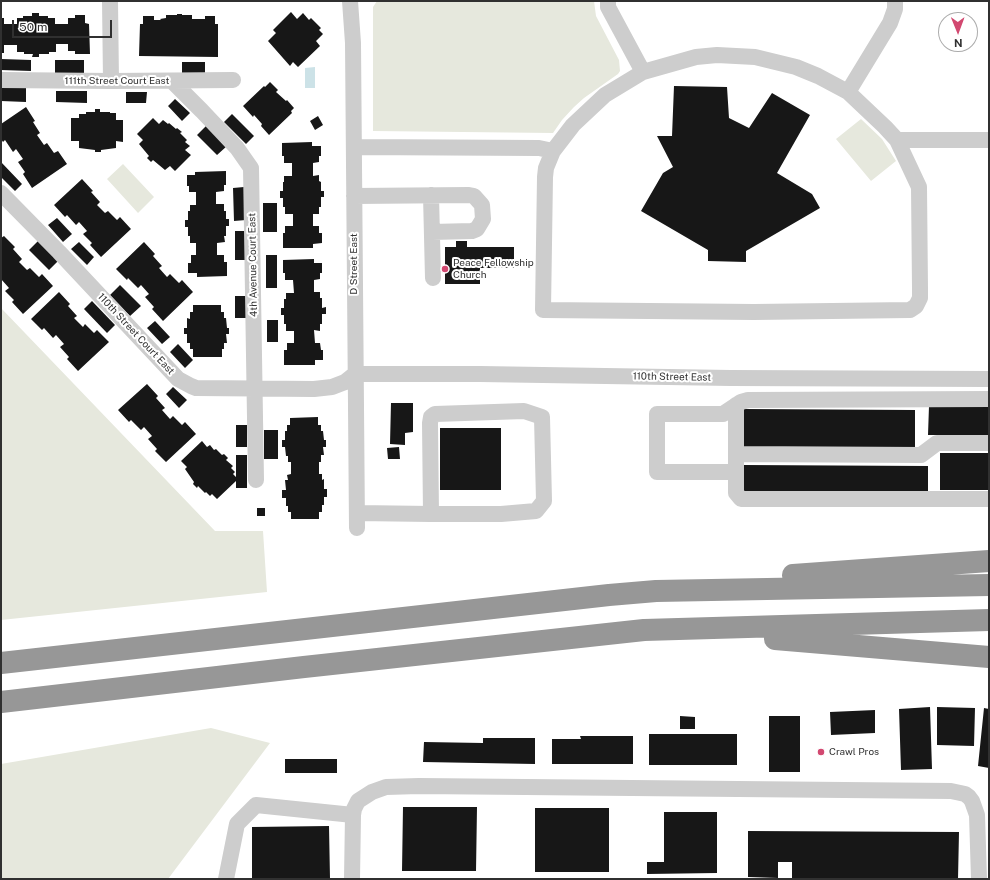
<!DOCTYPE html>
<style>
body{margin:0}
#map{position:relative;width:990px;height:880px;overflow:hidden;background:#fff;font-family:"Public Sans",sans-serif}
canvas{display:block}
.frame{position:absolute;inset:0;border:2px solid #303030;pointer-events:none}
.north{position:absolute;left:938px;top:12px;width:40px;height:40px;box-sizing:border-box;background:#fff;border:1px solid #acacac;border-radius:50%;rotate:179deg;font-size:11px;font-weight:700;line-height:16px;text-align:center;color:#303030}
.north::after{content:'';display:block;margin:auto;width:14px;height:18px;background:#d24870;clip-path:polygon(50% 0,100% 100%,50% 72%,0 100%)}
.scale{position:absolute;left:12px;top:20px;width:100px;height:18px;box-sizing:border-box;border:2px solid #303030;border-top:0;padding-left:5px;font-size:12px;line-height:14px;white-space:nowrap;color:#303030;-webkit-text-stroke:3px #fff;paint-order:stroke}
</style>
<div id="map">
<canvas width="990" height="880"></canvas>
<div class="frame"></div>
<div class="north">N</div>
<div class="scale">50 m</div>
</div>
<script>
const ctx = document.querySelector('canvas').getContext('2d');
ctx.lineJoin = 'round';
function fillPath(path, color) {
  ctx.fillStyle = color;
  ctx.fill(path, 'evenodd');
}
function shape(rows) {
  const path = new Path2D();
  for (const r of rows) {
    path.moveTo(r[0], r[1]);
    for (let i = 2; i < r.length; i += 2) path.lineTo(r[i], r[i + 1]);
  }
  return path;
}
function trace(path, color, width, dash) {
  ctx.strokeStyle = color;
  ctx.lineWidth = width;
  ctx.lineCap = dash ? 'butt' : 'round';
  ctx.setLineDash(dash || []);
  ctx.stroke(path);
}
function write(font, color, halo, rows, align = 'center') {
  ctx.font = font + ' "Public Sans",sans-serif';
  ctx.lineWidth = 4;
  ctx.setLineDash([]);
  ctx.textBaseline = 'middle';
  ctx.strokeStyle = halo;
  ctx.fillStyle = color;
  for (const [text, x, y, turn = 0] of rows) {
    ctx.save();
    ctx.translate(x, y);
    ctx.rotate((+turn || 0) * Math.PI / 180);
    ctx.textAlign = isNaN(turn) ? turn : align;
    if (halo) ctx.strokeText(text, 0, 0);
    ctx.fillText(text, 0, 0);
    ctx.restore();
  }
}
const green = shape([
 [377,1,594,1,596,16,619,60,620,71,618,74,584,98,574,107,562,120,553,133,373,131,373,7],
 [861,119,882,139,896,161,871,181,836,139],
 [123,164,154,197,138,213,107,179],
 [1,308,215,531,263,531,267,592,1,620],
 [211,728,270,743,168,879,1,879,1,764]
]);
const water = shape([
 [315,67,315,88,305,88,305,68]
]);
const building = shape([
 [291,12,297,19,303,13,309,20,311,18,321,28,319,30,323,34,316,41,320,46,298,67,293,62,290,66,268,41,276,33,273,30],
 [32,13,39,13,39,16,48,16,48,18,55,18,55,24,68,24,68,18,75,18,75,15,85,15,85,23,89,24,90,54,75,54,75,51,68,51,68,44,56,44,56,52,49,52,49,54,39,54,39,57,32,57,33,54,24,54,24,52,17,52,17,45,4,45,4,53,1,53,1,18,4,18,4,24,17,24,17,18,23,18,23,16,32,16],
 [177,14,182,14,182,15,192,15,192,19,205,19,205,16,215,16,215,24,218,24,218,57,139,56,140,24,143,24,143,16,154,16,154,20,161,20,160,19,166,18,166,15,177,15],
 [1,59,31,60,31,71,1,70],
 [55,60,84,60,84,74,55,74],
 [182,62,205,62,205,73,182,73],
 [270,82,278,90,276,92,286,101,287,100,294,108,291,111,292,113,269,135,261,126,262,124,254,115,253,117,243,106,264,86,265,87],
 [674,86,727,87,729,118,749,128,772,93,810,115,777,173,812,194,820,208,746,251,746,262,708,261,708,250,641,211,663,173,673,167,657,136,672,136],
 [1,88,26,88,26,102,1,101],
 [56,91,87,91,87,103,56,102],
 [126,92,147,92,146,103,126,103],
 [175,99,190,113,182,121,168,106],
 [26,107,35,121,33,122,40,133,37,135,44,145,47,143,54,153,58,151,67,164,32,188,23,174,25,172,18,162,23,159,16,149,13,152,5,140,3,142,1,139,1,124],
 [95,109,100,109,100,112,110,112,110,113,116,113,116,120,123,120,123,142,116,141,116,148,101,150,101,152,95,152,95,150,79,148,79,141,71,141,71,118,79,118,79,114,86,114,86,112,95,112],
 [232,114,254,136,246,144,224,122],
 [318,116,323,125,315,130,310,121],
 [153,118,159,124,163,120,168,124,169,123,176,129,177,128,182,132,180,133,187,140,185,142,190,146,185,150,191,155,175,171,170,166,165,170,153,160,151,162,147,158,149,156,139,144,143,140,137,134],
 [206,126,227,146,217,155,197,135],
 [312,142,312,146,321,146,321,156,319,156,319,162,313,163,313,176,319,175,319,181,321,182,321,191,324,191,324,197,321,197,321,207,319,207,319,214,313,214,313,226,319,226,319,233,322,233,322,243,313,244,313,248,283,248,283,233,285,233,285,226,293,226,293,214,285,214,285,207,283,207,283,198,280,198,280,191,283,191,283,182,284,182,284,176,292,176,292,163,284,163,284,156,282,156,282,143],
 [1,162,22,184,15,191,1,177],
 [226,171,226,185,224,185,224,191,216,192,216,204,224,204,224,211,226,211,226,219,229,219,229,226,226,226,226,236,224,236,225,242,217,243,217,255,224,255,224,262,227,262,227,276,197,277,197,273,188,273,188,263,191,263,191,255,196,255,196,243,190,243,190,236,188,236,188,227,185,227,185,220,188,220,188,211,190,211,190,205,196,205,196,192,189,192,189,186,187,186,187,175,195,175,195,172],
 [82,179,93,191,91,192,100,202,97,205,105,213,108,211,117,220,120,217,131,229,101,257,90,245,92,243,83,234,87,231,79,222,76,225,67,215,65,217,54,205],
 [244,187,246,220,234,221,233,188],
 [263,203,277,203,277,232,263,232],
 [57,218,72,234,63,242,48,225],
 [235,231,249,231,249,260,235,260],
 [4,236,15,247,13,249,22,259,19,262,27,270,30,268,39,277,42,274,53,286,23,314,12,302,14,300,5,291,9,288,1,279,1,238],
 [39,240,59,260,49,270,29,250],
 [456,241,467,241,467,247,514,247,514,268,480,268,480,284,445,284,445,247,456,247],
 [79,242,94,257,87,265,71,249],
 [144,242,155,254,153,256,162,266,159,268,167,277,170,274,179,283,182,280,193,292,163,321,152,309,154,307,145,297,149,294,141,285,138,288,128,278,127,280,116,269],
 [266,255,277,255,277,288,266,288],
 [314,259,314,263,322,263,322,273,320,273,320,279,314,280,314,292,320,292,320,298,322,298,322,308,326,307,326,314,322,314,322,324,320,324,320,331,314,330,315,343,320,343,321,350,323,350,323,360,315,360,315,365,284,365,284,350,287,350,287,343,294,343,294,331,286,331,286,324,284,324,284,315,281,315,281,308,284,308,284,299,286,299,286,293,294,293,293,280,285,280,285,273,283,273,283,260],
 [120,285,141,306,130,316,110,295],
 [59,292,70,304,68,306,77,316,74,318,83,327,85,324,94,333,97,330,109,342,78,371,67,359,69,357,60,347,64,344,56,335,53,338,44,328,42,330,31,319],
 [235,296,246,296,246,318,235,318],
 [92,301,115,325,107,333,84,309],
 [193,305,221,305,221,312,224,312,224,318,226,318,227,328,229,328,229,334,226,334,227,343,224,343,224,349,222,349,222,357,193,357,193,349,190,349,190,343,187,343,187,334,184,334,184,328,187,328,187,318,190,319,190,312,193,312],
 [267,320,278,320,278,342,267,342],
 [155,321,170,337,162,344,147,328],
 [178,344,193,360,185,368,170,352],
 [147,384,158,396,156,398,165,408,162,410,170,419,173,416,182,425,185,422,196,434,166,462,155,451,157,449,148,439,152,436,144,427,141,430,131,420,129,422,118,410],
 [173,387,187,400,179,408,166,394],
 [391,403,413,403,413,432,405,433,405,445,390,444],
 [929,406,989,407,989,435,928,435],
 [744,409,915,410,915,447,744,447],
 [318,417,318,425,321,425,321,431,323,431,324,440,326,440,326,447,323,447,324,455,321,455,321,462,319,462,319,474,322,474,322,480,324,479,324,489,327,489,327,497,324,497,324,505,322,505,322,512,319,512,319,519,291,519,291,512,288,512,288,506,286,506,286,498,282,498,282,490,286,490,285,480,288,480,287,475,291,474,291,462,288,462,288,456,286,456,285,447,282,447,282,440,285,440,285,431,287,431,287,425,290,425,290,418],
 [236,425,247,425,247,447,236,447],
 [440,428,501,428,501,490,440,490],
 [264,430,278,430,278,459,264,459],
 [202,441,207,447,210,445,214,450,216,449,222,455,224,454,228,458,226,460,233,466,231,468,235,472,233,474,236,477,236,455,247,455,247,488,236,488,236,481,217,499,212,494,210,496,206,492,205,493,198,486,197,488,193,484,194,482,185,469,187,467,181,461],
 [399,447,400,459,388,459,387,448],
 [940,453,989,453,989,490,940,490],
 [744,465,928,466,928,494,744,492],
 [257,508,265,508,265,516,257,516],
 [930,707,932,769,901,770,899,709],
 [937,707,975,708,974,746,937,745],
 [984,708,989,709,989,768,978,766],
 [875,710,875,733,831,735,830,712],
 [680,716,695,717,695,729,680,729],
 [769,716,800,716,800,772,769,772],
 [649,734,737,734,737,765,649,765],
 [580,736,633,736,633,764,552,764,552,739,581,739],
 [483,738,535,738,535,764,423,762,424,742,483,743],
 [285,759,337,759,337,773,285,773],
 [403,807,477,807,476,871,402,871],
 [535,808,609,808,609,872,535,872],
 [664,812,717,812,717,873,647,874,647,862,664,862],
 [329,826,330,879,252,879,252,827],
 [748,831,959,832,958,879,792,879,792,862,778,862,778,878,748,877]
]);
const minor = shape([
 [110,1,111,81],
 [350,1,353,43,357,528],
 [608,1,608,7,643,72],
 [717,55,755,57,796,67,818,76,848,92,885,127,897,140,919,187,920,289,920,298,916,306,910,310,754,312,543,310,545,177,546,168,553,151,573,125,605,95,643,72,696,57,717,55],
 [1,80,111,81,233,80],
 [172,81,202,111,237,148,251,168,256,480],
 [848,92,890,23,895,9,895,1],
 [897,140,989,140],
 [354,147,539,148,553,151],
 [1,193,59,252,178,379,191,386,196,388,314,389,332,387,345,382,355,374,480,374,731,378,989,379],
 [431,195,433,278],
 [354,196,469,195,474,196,482,205,483,219,477,229,472,231,432,232],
 [736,405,736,493,741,499,989,499],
 [736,454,921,455,937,443,989,443],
 [736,472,657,472,657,414,723,414,741,402,748,400,989,399],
 [357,513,431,514,501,514,536,511,544,501,542,417,524,411,435,414,431,417,430,423,431,514],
 [226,879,237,824,256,805,353,815],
 [352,879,353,815,354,809,358,801,372,792,386,787,419,786,951,791,965,794,969,797,972,801,977,815,979,879]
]);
const highway = shape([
 [793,575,989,561],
 [775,639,989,657],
 [1,663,609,595,656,591,989,585],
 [1,702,304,667,644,630,989,620]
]);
const markers = [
 [445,269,4,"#d24870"],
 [821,752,4,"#d24870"]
];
const streetNames = [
 ["111th Street Court East",117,81],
 ["D Street East",354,264,-90],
 ["4th Avenue Court East",253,265,-91],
 ["110th Street Court East",136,334,47],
 ["110th Street East",672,377,1]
];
const poiNames = [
 ["Peace Fellowship",453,263],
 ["Church",453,275],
 ["Crawl Pros",829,752]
];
fillPath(green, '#e6e8dd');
fillPath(water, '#cce2e7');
fillPath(building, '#171717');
trace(minor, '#cdcdcd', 16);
trace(highway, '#979797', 22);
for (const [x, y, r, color] of markers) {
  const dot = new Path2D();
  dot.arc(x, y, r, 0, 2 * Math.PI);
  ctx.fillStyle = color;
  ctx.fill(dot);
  trace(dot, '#fff', 1.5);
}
write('10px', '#303030', '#fff', streetNames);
write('10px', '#303030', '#fff', poiNames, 'left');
</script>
